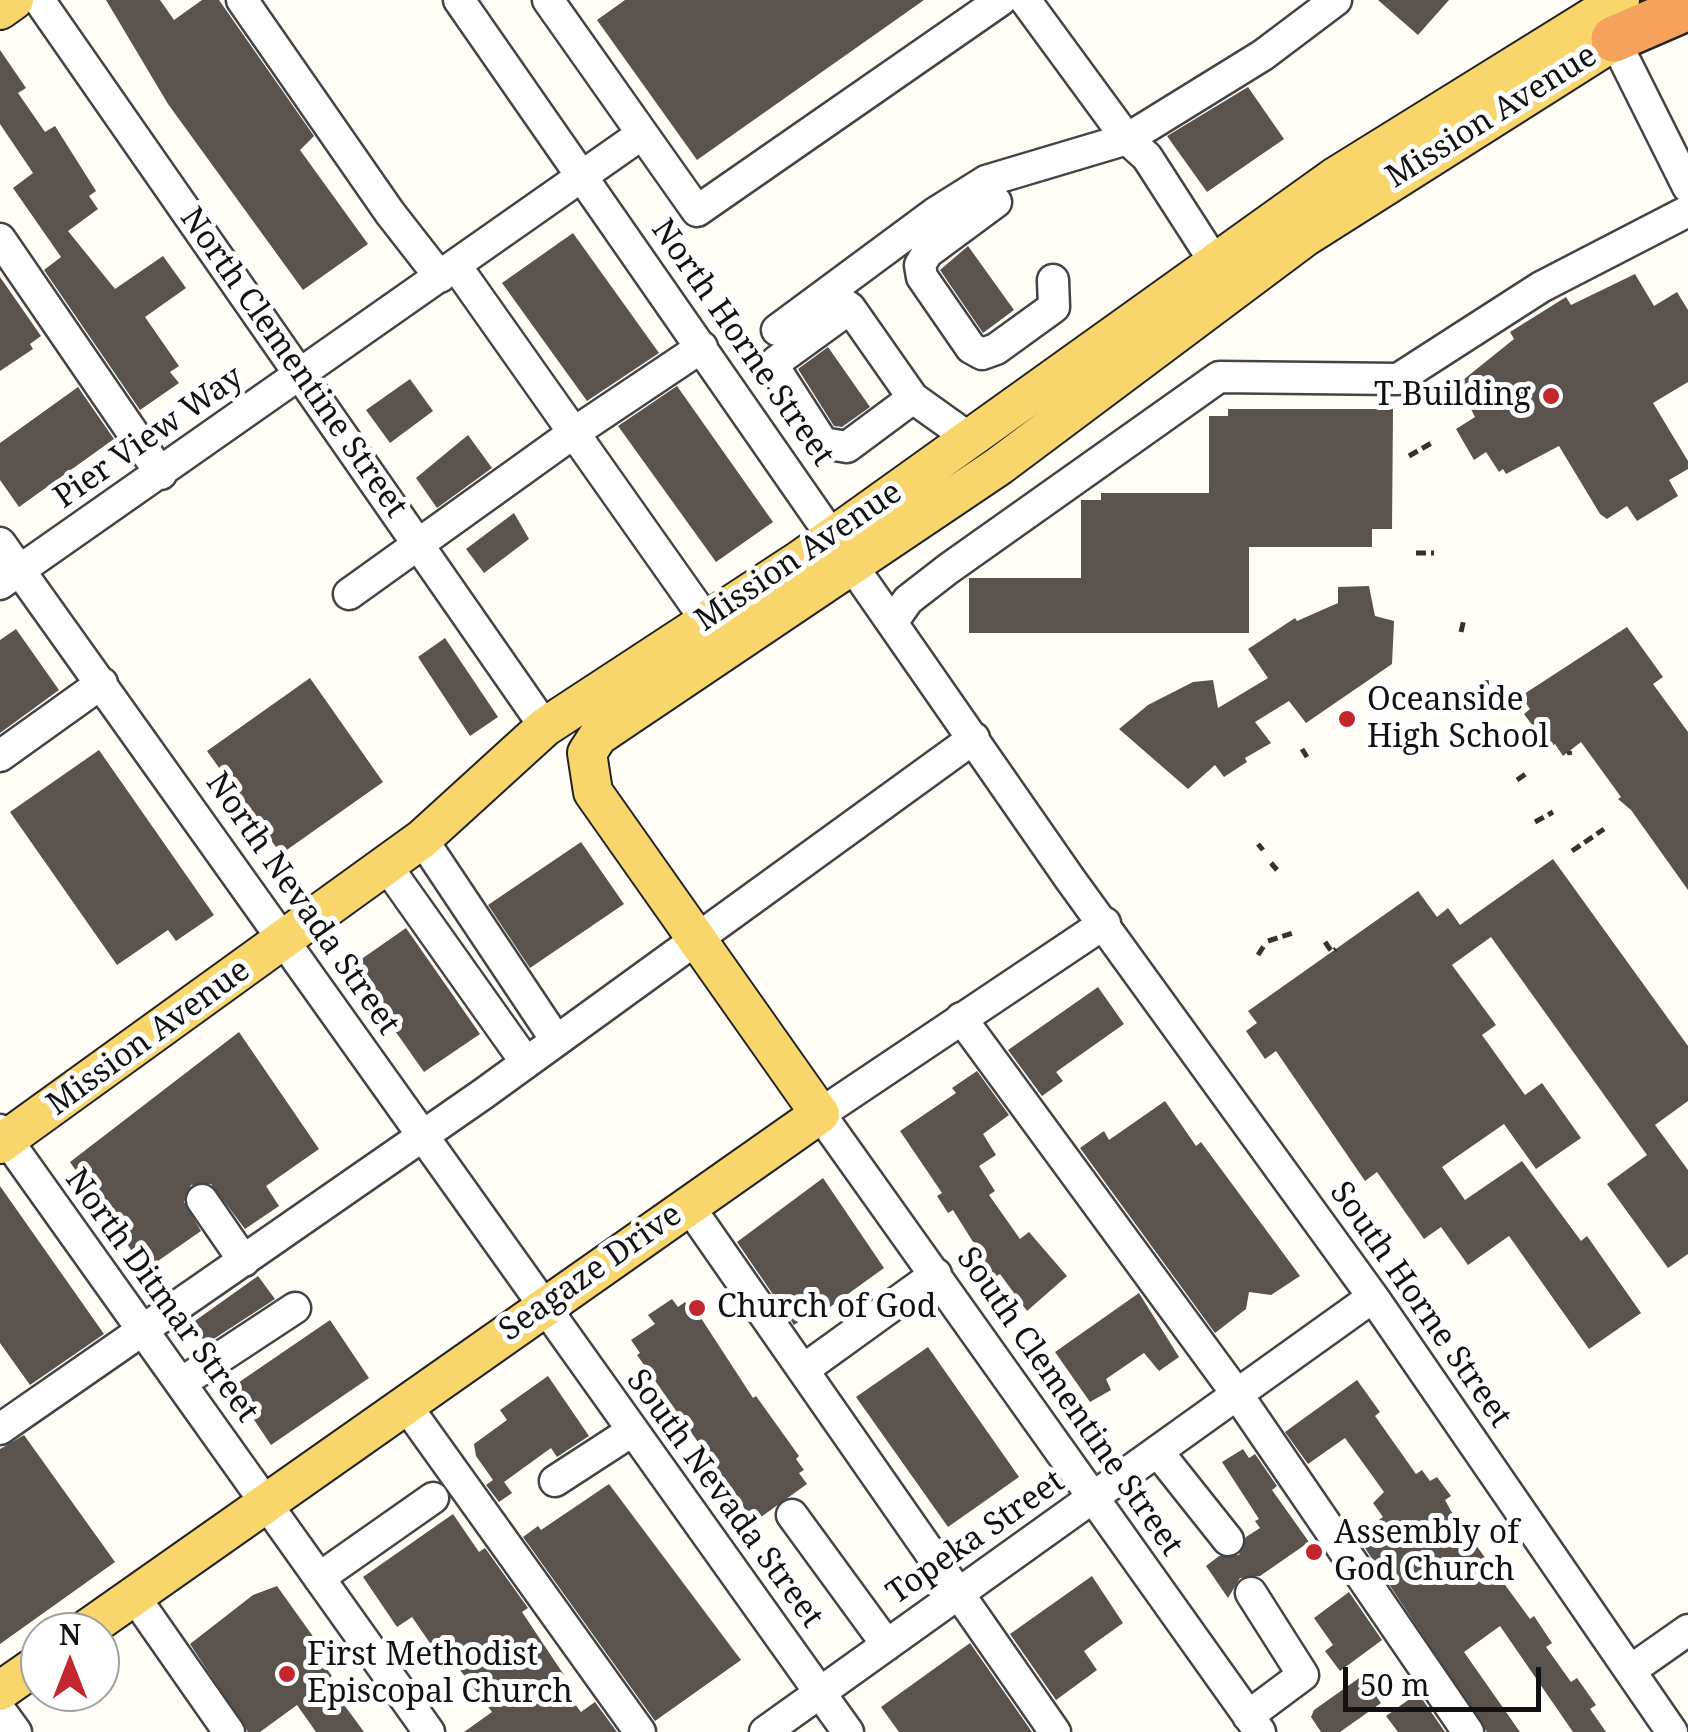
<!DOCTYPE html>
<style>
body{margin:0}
#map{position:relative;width:1688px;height:1732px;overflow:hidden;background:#fffdf5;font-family:"Noto Serif",serif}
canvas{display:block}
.north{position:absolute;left:20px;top:1612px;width:100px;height:100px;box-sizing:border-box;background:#fff;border:2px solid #a0a0a0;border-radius:50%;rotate:0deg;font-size:28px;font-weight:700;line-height:40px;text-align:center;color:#111}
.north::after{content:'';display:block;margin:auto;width:35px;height:45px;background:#c4262e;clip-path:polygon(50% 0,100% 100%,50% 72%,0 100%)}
.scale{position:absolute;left:1343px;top:1667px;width:198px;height:45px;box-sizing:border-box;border:5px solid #111;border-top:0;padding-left:12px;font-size:30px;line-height:35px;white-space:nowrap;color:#111;-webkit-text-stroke:8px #fff;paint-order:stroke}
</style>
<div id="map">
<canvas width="1688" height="1732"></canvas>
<div class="north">N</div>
<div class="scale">50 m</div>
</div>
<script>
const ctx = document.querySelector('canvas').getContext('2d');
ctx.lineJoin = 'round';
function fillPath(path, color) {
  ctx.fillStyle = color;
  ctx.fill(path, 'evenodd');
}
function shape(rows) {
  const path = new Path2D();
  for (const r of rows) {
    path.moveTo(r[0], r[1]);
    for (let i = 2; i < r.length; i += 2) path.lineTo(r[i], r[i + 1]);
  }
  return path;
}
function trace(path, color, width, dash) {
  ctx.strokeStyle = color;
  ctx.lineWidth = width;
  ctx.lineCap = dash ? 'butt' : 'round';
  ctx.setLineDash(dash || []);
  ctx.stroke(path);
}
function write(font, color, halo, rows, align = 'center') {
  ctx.font = font + ' "Noto Serif",serif';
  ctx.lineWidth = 10;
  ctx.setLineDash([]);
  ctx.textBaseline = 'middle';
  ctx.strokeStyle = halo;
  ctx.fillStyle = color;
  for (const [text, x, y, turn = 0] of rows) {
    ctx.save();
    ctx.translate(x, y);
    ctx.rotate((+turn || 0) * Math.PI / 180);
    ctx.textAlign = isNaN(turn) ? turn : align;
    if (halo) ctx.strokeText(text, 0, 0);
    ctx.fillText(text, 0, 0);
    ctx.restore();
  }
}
const building = shape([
 [106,0,160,0,174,20,202,0,219,0,314,136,300,150,368,244,303,290,168,104],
 [625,0,924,0,697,160,597,20],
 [1378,0,1449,0,1418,35],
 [0,50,26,88,18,93,45,132,55,126,96,191,89,196,98,209,68,231,115,289,163,256,186,288,145,317,179,366,170,372,179,383,140,410,44,270,61,257,13,188,33,173,0,124],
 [1248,87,1284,139,1207,192,1167,136],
 [573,233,659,353,587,401,502,283],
 [968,246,1014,310,983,333,940,270],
 [1635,274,1654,306,1677,292,1688,310,1688,382,1653,403,1688,461,1688,469,1669,480,1678,496,1637,521,1627,506,1607,519,1600,514,1559,446,1506,474,1503,469,1499,472,1486,452,1474,460,1456,429,1475,417,1458,384,1514,339,1510,332,1566,297,1571,305],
 [0,277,41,336,30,344,33,349,0,371],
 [828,347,870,407,842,427,834,426,798,369],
 [410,379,433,411,390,443,366,410],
 [677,386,773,522,716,562,618,426],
 [78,387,114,439,19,507,0,480,0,443],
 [1228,409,1393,409,1392,529,1372,529,1372,547,1249,547,1249,633,969,633,969,578,1081,578,1081,500,1101,500,1101,493,1209,493,1209,416,1228,416],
 [468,435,492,468,437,508,416,478],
 [514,513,529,539,484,573,466,549],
 [1369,586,1375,616,1394,621,1392,664,1306,723,1289,701,1255,722,1271,743,1245,758,1247,762,1224,777,1215,765,1188,789,1119,729,1148,705,1193,682,1213,680,1218,708,1268,678,1248,649,1295,618,1297,621,1338,603,1338,587],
 [1627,627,1663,677,1653,684,1688,732,1688,890,1631,810,1618,799,1621,797,1581,742,1563,756,1555,744,1549,748,1524,714,1530,709,1521,696],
 [16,629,59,690,0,733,0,640],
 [445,638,498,717,470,736,418,657],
 [310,678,383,782,281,854,207,751],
 [99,750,214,915,176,941,168,930,117,965,10,812],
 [581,842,624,904,530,968,488,905],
 [1553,859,1688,1046,1688,1101,1655,1125,1688,1170,1688,1254,1668,1268,1607,1184,1647,1155,1491,937,1452,965,1496,1025,1482,1035,1525,1095,1542,1083,1581,1138,1536,1169,1504,1124,1442,1167,1465,1200,1522,1161,1581,1241,1587,1236,1641,1313,1589,1349,1509,1236,1468,1265,1441,1227,1424,1239,1377,1172,1365,1181,1276,1051,1265,1059,1246,1031,1257,1023,1248,1011,1418,891,1437,917,1448,908,1460,925],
 [406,928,480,1034,424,1072,350,967],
 [1098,987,1124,1024,1056,1072,1063,1081,1042,1096,1008,1050],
 [239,1032,319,1149,266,1186,279,1206,245,1229,211,1184,191,1185,184,1202,201,1231,145,1270,70,1162],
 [977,1071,1009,1115,983,1134,996,1155,979,1166,995,1191,989,1195,1020,1239,1029,1232,1067,1276,1027,1311,1000,1274,995,1277,953,1210,948,1213,937,1196,942,1193,900,1131,956,1093,952,1088],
 [1165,1101,1196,1146,1201,1142,1300,1276,1271,1295,1249,1292,1246,1309,1215,1333,1080,1148,1104,1131,1109,1140],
 [823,1178,884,1268,823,1312,820,1307,794,1325,737,1242],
 [0,1186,104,1334,30,1385,0,1343],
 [258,1276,275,1299,206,1344,192,1323],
 [1139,1293,1179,1357,1159,1371,1144,1353,1106,1379,1111,1390,1090,1402,1055,1352],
 [672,1299,678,1307,685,1302,694,1314,697,1312,753,1398,756,1396,799,1456,796,1459,804,1470,799,1473,807,1484,754,1522,637,1355,640,1353,631,1340,655,1324,648,1315],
 [330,1320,369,1378,271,1445,232,1387],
 [928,1347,1019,1477,948,1527,856,1397],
 [548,1376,589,1436,557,1457,551,1448,504,1482,512,1493,499,1502,486,1485,493,1480,476,1456,474,1444,507,1420,500,1410],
 [1357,1380,1380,1412,1375,1416,1416,1474,1422,1470,1430,1481,1437,1477,1451,1496,1445,1500,1451,1511,1530,1619,1534,1616,1552,1643,1546,1647,1571,1682,1577,1678,1596,1705,1590,1709,1606,1732,1573,1732,1500,1626,1464,1652,1520,1732,1487,1732,1357,1536,1383,1517,1373,1503,1384,1492,1345,1438,1308,1464,1285,1432],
 [24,1435,115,1562,0,1644,0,1449],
 [1243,1449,1249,1458,1255,1454,1277,1486,1272,1490,1309,1542,1260,1576,1240,1578,1228,1598,1206,1566,1219,1556,1239,1555,1246,1537,1260,1528,1255,1521,1259,1519,1222,1462],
 [609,1484,741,1660,655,1721,523,1537,538,1526,541,1530],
 [453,1514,479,1552,485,1548,528,1608,522,1612,564,1675,557,1680,581,1712,595,1702,617,1732,464,1732,492,1712,438,1641,432,1646,412,1617,397,1627,363,1577],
 [1092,1576,1123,1623,1084,1651,1097,1670,1056,1700,1010,1634],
 [277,1586,322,1649,316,1654,332,1676,326,1680,364,1732,316,1732,297,1705,260,1732,248,1732,190,1644,253,1595],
 [1349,1592,1382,1640,1340,1671,1325,1651,1333,1645,1314,1618],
 [970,1643,1032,1732,899,1732,881,1707],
 [1362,1676,1381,1703,1340,1732,1321,1732,1311,1717,1314,1710],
 [1418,1693,1445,1732,1398,1732,1386,1716]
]);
const path = shape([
 [1409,456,1435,441],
 [1416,553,1434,553],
 [1461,632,1464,619],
 [1479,684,1492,682],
 [1471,727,1475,734],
 [1302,749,1307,757],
 [1569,751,1570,755],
 [1517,780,1527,773],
 [1535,822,1553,812],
 [1258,844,1263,850],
 [1572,851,1604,829],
 [1271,863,1277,870],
 [1268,941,1296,932],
 [1325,942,1332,952,1336,949],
 [1258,955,1265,944]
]);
const minor = shape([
 [39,0,545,727],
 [242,0,390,213,440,277],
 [459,0,1070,879,1373,1297,1672,1732],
 [548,0,697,211,1001,0],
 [1025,0,1127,139,1147,157,1214,261],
 [1614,39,1688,187],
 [996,202,927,253,920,265,922,277,971,348,982,354,996,349,1054,307,1053,280],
 [0,239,161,474],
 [456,266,706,620],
 [837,299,850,308,913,398,969,438],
 [850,308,777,361,776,370,823,443,847,447,913,398],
 [777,330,935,213,986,181,1127,139,1263,55,1336,0],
 [0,543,848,1732],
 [0,584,642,134],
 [349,594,572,434,702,347],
 [894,620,908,600,948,569,1219,377,1398,379,1541,287,1688,211],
 [0,756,102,683],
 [422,839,556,1040],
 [386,865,525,1061],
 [1105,923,820,1114,1260,1732],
 [961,1018,1239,1397,1468,1732],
 [0,1130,429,1732],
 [202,1200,244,1261],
 [688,1205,1055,1732],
 [803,1370,936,1274],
 [181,1383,295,1308],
 [405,1404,640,1732],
 [0,1429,483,1094,974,738],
 [1158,1452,1228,1540],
 [555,1481,632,1431],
 [792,1515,887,1645],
 [319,1578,433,1498],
 [134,1596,229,1732],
 [1631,1670,1688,1630],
 [0,1710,16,1732],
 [1248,1716,1303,1675,1251,1593],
 [765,1732,1373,1297]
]);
const major = shape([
 [0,10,14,0],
 [0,1144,422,839,545,727,800,560,1335,177,1620,0],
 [83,1632,820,1114,593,792,587,753,598,736,999,466,1305,237,1638,26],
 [0,1691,40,1663]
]);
const highway = shape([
 [1614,39,1688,7]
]);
const markers = [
 [1551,396,10,"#c4262e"],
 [1347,719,10,"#c4262e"],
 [697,1308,10,"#c4262e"],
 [1314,1552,10,"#c4262e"],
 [287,1674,10,"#c4262e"]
];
const streetNames = [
 ["Mission Avenue",1492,117,-32],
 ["North Horne Street",742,343,55],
 ["North Clementine Street",293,363,55],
 ["Pier View Way",149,438,-35],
 ["Mission Avenue",799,557,-34],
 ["North Nevada Street",302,904,55],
 ["Mission Avenue",149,1038,-36],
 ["Seagaze Drive",591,1273,-35],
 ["North Ditmar Street",161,1296,54],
 ["South Horne Street",1420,1305,55],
 ["South Clementine Street",1069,1402,55],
 ["South Nevada Street",724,1499,54],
 ["Topeka Street",976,1538,-35]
];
const poiNames = [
 ["T Building",1531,396,"right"],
 ["Oceanside",1367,701],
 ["High School",1367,738],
 ["Church of God",717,1308],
 ["Assembly of",1334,1534],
 ["God Church",1334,1571],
 ["First Methodist",307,1656],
 ["Episcopal Church",307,1693]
];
fillPath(building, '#5a524d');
trace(minor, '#444', 35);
trace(major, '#222', 42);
trace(highway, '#222', 50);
trace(path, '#333', 5, [10, 5]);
trace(minor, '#fff', 30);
trace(major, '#f9d66b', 38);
trace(highway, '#f5a25d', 45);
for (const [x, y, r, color] of markers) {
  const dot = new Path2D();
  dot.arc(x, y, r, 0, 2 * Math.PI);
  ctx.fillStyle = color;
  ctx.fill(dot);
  trace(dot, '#fff', 4);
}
write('32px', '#111', '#fff', streetNames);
write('32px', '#111', '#fff', poiNames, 'left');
</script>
